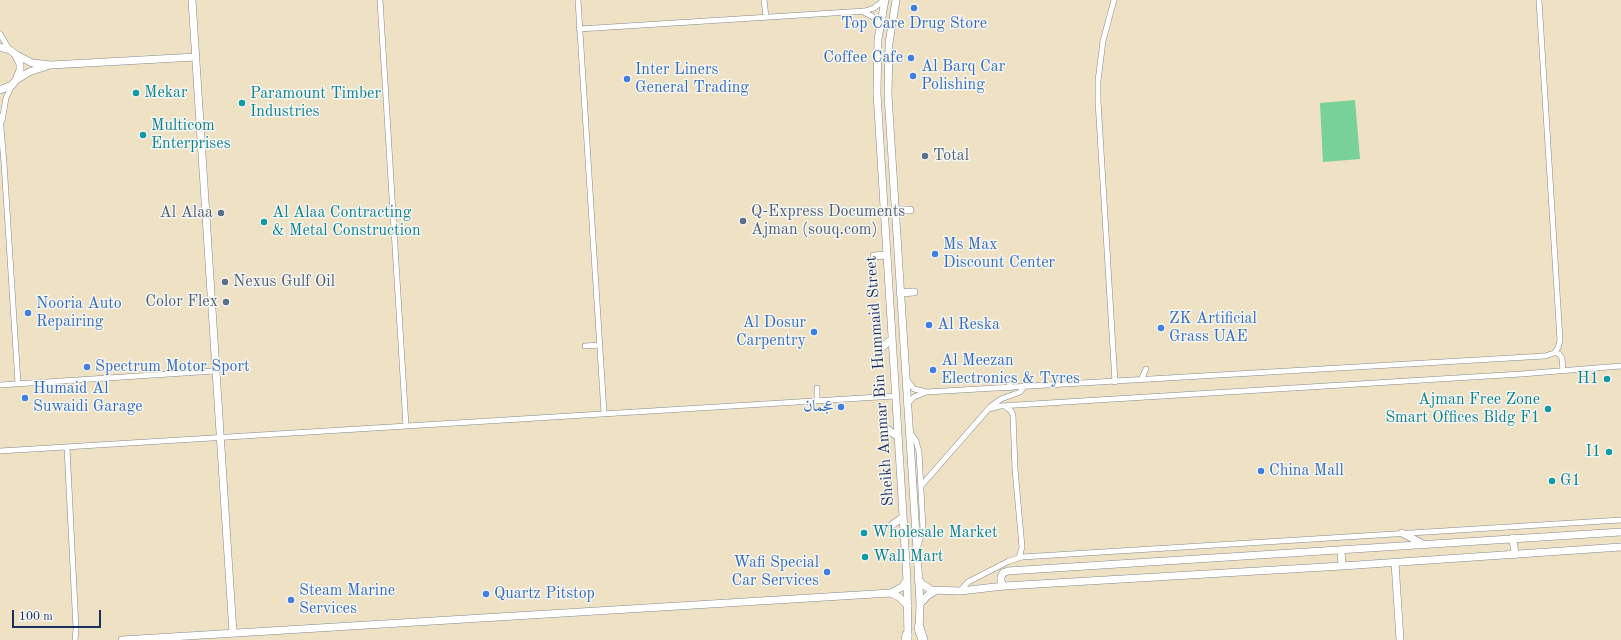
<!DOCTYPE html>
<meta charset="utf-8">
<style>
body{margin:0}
#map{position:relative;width:1621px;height:640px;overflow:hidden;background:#efe1c3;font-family:"Old Standard TT",serif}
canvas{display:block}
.scale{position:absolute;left:12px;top:610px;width:89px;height:18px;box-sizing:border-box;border:2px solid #1b2f5e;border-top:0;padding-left:5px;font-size:12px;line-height:14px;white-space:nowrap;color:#1b2f5e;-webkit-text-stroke:3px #f6f6f2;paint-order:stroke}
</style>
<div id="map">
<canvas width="1621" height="640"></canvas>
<div class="scale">100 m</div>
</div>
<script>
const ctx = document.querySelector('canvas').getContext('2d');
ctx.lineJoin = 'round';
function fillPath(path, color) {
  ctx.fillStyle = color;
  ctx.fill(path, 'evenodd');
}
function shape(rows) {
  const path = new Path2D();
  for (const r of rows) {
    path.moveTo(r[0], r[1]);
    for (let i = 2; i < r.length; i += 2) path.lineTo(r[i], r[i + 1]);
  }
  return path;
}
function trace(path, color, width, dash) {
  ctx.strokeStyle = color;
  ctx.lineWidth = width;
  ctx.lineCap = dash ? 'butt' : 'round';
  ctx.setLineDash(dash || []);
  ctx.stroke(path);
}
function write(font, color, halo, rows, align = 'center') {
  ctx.font = font + ' "Old Standard TT",Amiri,serif';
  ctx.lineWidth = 3;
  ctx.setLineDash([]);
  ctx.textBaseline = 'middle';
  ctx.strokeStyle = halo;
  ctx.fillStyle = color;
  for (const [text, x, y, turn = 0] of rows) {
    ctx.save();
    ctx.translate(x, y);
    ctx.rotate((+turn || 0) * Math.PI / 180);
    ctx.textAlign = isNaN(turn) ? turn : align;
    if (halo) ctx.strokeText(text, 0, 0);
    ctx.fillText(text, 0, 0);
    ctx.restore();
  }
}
const green = shape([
 [1355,100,1360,159,1323,162,1320,103]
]);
const street = shape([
 [380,0,406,426],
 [578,0,604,413],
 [764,0,766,17],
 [1114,0,1103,41,1098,81,1098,101,1115,382],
 [863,12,872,16,880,26],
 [579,29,865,11,874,8,884,0],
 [0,34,9,49],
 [0,116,4,163,18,383],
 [2,121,6,98,12,85],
 [585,346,599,345],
 [1555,352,1559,354,1562,358,1563,371],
 [1009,378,1010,388],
 [907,380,914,389,927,392,1545,356,1554,353,1558,348,1560,340,1539,0],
 [1141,380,1146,369],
 [0,385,215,371],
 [817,388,817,400],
 [907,404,914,397,924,393],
 [1005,406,1011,411,1013,415,1015,469,1022,547,1019,558],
 [989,409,1000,406,1521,374,1621,366],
 [909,431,916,441,919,452,923,529,917,549],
 [67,447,76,629,75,640],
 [0,451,895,396],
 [921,486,991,406,1001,399,1020,392,1024,387],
 [960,591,968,582,1009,561,1022,557,1621,520]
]);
const secondary = shape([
 [192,0,233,633],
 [885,0,878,39,877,93,907,580,908,640],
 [896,0,889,43,888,95,917,550,920,604,919,632],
 [0,47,10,50,15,54,20,64,20,70,16,80,12,85,0,90],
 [15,54,32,63,51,65,196,57],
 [16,80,29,72,47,66],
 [896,210,910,210],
 [874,256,886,255],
 [900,293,914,292],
 [881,348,892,339],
 [886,428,898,437],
 [892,525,903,517],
 [1402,533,1423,544],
 [1513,538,1515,555],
 [1341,550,1342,566],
 [1395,563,1400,640],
 [918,578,922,584,931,590,960,591,1004,586,1342,566,1621,547],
 [1004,586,1001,582,1001,577,1003,573,1008,571,1621,532],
 [891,593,899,597,908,606],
 [920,604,927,596,935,591],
 [122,640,891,593,902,587,907,580]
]);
const highway = shape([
 [919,627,923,640],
 [906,640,907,635]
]);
const markers = [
 [914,8,4,"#3f7fe0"],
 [911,58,4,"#3f7fe0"],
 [913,76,4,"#3f7fe0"],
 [627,79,4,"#3f7fe0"],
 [136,93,4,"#0f9aa8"],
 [242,103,4,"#0f9aa8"],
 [143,135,4,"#0f9aa8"],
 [925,156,4,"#5c6f8a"],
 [221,213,4,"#5c6f8a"],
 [743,221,4,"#5c6f8a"],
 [264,222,4,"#0f9aa8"],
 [935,254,4,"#3f7fe0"],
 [225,282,4,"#5c6f8a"],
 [226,302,4,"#5c6f8a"],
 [28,313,4,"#3f7fe0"],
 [929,325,4,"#3f7fe0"],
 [1161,328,4,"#3f7fe0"],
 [814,332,4,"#3f7fe0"],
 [87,367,4,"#3f7fe0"],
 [933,370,4,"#3f7fe0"],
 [1607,379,4,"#0f9aa8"],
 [25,398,4,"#3f7fe0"],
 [841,407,4,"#3f7fe0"],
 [1548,409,4,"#0f9aa8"],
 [1609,452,4,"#0f9aa8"],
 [1261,471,4,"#3f7fe0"],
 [1552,481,4,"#0f9aa8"],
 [864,533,4,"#0f9aa8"],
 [865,557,4,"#0f9aa8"],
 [827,572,4,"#3f7fe0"],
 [486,594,4,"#3f7fe0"],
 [291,600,4,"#3f7fe0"]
];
const shopNames = [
 ["Top Care Drug Store",914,24,"center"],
 ["Coffee Cafe",903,58,"right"],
 ["Al Barq Car",921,67],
 ["Polishing",921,85],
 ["Inter Liners",635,70],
 ["General Trading",635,88],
 ["Ms Max",943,245],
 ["Discount Center",943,263],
 ["Nooria Auto",36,304],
 ["Repairing",36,322],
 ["ZK Artificial",1169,319],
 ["Grass UAE",1169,337],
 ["Al Dosur",806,323,"right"],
 ["Carpentry",806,341,"right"],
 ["Al Reska",937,325],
 ["Al Meezan",941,361],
 ["Electronics & Tyres",941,379],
 ["Spectrum Motor Sport",95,367],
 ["Humaid Al",33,389],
 ["Suwaidi Garage",33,407],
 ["عجمان",833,407,"right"],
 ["China Mall",1269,471],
 ["Wafi Special",819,563,"right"],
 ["Car Services",819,581,"right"],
 ["Steam Marine",299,591],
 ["Services",299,609],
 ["Quartz Pitstop",494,594]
];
const cultureNames = [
 ["Mekar",144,93],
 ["Paramount Timber",250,94],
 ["Industries",250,112],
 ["Multicom",151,126],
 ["Enterprises",151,144],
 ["Al Alaa Contracting",272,213],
 ["& Metal Construction",272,231],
 ["H1",1599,379,"right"],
 ["Ajman Free Zone",1540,400,"right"],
 ["Smart Offices Bldg F1",1540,418,"right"],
 ["I1",1601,452,"right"],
 ["G1",1560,481],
 ["Wholesale Market",872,533],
 ["Wall Mart",873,557]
];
const serviceNames = [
 ["Total",933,156],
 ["Q-Express Documents",751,212],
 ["Ajman (souq.com)",751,230],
 ["Al Alaa",213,213,"right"],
 ["Nexus Gulf Oil",233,282],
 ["Color Flex",218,302,"right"]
];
const streetNames = [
 ["Sheikh Ammar Bin Hummaid Street",880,381,-94]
];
fillPath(green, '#78d198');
trace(street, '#858890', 6);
trace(secondary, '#858890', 8);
trace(highway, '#858890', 10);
trace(street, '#fff', 5);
trace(secondary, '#fff', 7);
trace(highway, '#fff', 9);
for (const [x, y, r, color] of markers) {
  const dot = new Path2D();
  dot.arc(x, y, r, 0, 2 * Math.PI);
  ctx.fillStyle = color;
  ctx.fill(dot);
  trace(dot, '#f6f6f2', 1.5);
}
write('16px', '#366cbe', '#f6f6f2', shopNames, 'left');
write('16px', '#0d838f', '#f6f6f2', cultureNames, 'left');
write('16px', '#4e5e75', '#f6f6f2', serviceNames, 'left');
write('16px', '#1b2f5e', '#f6f6f2', streetNames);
</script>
